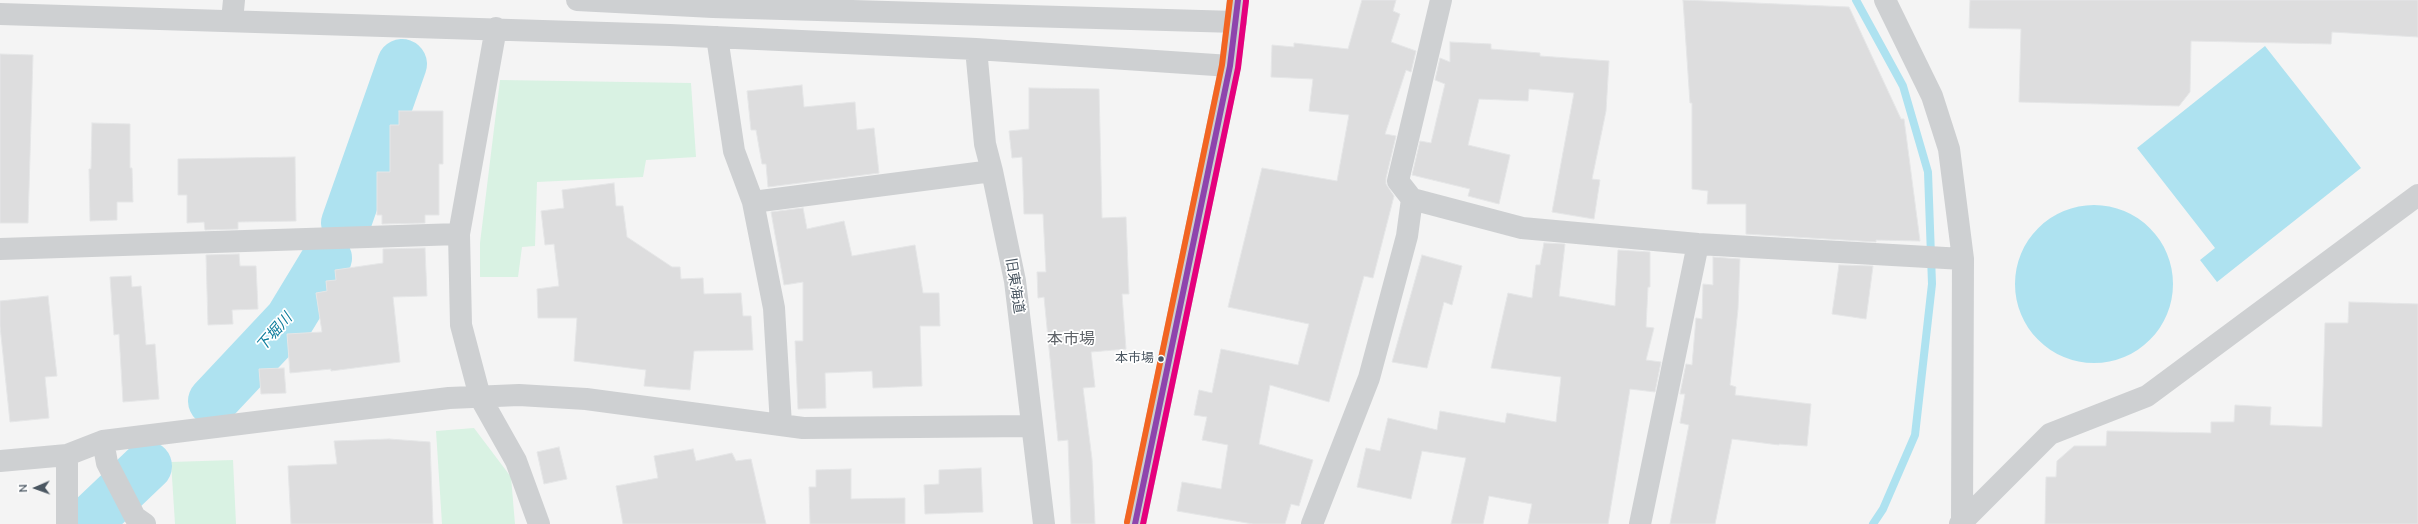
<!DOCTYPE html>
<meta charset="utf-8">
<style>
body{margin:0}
#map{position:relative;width:2418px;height:524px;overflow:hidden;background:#f4f4f4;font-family:"Nunito Sans",sans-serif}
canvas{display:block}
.north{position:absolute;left:16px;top:468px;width:40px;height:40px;-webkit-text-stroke:3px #fff;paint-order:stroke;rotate:268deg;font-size:11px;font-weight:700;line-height:16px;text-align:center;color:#4a5661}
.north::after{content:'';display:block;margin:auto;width:14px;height:18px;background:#4a5661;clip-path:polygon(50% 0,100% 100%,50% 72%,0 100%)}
</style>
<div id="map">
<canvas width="2418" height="524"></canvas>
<div class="north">N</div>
</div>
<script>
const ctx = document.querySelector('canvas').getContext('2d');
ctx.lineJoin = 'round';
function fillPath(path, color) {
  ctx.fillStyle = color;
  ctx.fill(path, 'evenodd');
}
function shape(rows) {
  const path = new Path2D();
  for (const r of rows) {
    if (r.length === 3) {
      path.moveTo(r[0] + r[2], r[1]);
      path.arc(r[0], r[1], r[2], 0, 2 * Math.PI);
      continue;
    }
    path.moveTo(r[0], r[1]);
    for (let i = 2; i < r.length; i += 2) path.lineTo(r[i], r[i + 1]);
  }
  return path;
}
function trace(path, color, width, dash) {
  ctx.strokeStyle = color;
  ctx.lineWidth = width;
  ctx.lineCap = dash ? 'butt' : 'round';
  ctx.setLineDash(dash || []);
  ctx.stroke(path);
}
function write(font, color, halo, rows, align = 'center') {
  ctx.font = font + ' "Nunito Sans","Noto Sans JP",sans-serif';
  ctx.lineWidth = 3.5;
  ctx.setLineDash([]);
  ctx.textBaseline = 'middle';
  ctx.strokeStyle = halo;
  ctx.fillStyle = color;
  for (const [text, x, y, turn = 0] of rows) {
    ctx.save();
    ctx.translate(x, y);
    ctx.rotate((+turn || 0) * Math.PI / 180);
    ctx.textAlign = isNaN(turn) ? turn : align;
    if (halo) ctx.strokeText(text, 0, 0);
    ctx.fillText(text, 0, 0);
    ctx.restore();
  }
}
const green = shape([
 [500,80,691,83,696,157,646,160,643,177,537,182,535,246,522,247,518,277,480,277,480,243],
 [474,428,511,477,515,524,442,524,436,431],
 [233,460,236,524,175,524,171,462]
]);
const water = shape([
 [2265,46,2361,168,2217,282,2200,260,2215,248,2137,148],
 [2094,284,79]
]);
const stream = shape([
 [1856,0,1903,86,1928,172,1932,284,1915,435,1883,509,1873,524]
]);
const river = shape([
 [346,223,402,64],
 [213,401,290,319,327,258],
 [86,524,147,466]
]);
const building = shape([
 [1362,0,1396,0,1393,11,1400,14,1391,42,1416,51,1411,72,1406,70,1385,134,1396,136,1386,178,1386,184,1394,196,1373,278,1364,276,1329,402,1270,385,1259,444,1313,460,1299,506,1291,504,1285,524,1253,524,1177,511,1182,482,1221,489,1228,445,1202,440,1207,417,1194,415,1199,390,1212,393,1221,349,1298,365,1309,324,1228,307,1262,168,1337,181,1349,115,1309,111,1313,79,1271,77,1272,45,1294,47,1294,43,1348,49,1362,0],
 [1683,0,1849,7,1901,119,1904,119,1920,241,1876,240,1876,242,1746,234,1746,204,1707,204,1708,191,1692,189,1692,103,1690,103,1683,0],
 [1970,0,2418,0,2418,37,2332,32,2331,44,2191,41,2190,92,2179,106,2019,102,2021,29,1969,28,1970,0],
 [1450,42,1491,44,1491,49,1540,53,1540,56,1609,61,1606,111,1592,179,1600,180,1594,219,1552,212,1574,93,1529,89,1528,101,1479,99,1468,145,1510,155,1499,204,1468,196,1470,189,1412,175,1420,141,1431,143,1445,84,1435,80,1440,58,1450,62,1450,42],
 [0,54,33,55,28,223,0,223,0,54],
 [802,85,804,107,855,102,857,130,874,128,879,173,768,187,766,164,762,164,756,130,751,130,747,91,802,85],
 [1029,88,1099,89,1102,218,1126,217,1129,294,1122,294,1126,349,1091,352,1095,387,1083,388,1092,459,1095,524,1071,524,1068,440,1058,441,1044,297,1038,298,1037,272,1046,272,1043,214,1024,214,1022,157,1012,158,1009,131,1029,129,1029,88],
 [399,111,443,111,443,164,439,164,439,215,425,215,425,223,382,224,382,215,377,215,377,172,390,172,390,125,399,125,399,111],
 [92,123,130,124,130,168,132,168,133,202,117,202,117,220,90,221,89,169,91,169,92,123],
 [295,157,296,221,238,222,238,229,205,230,204,222,187,223,187,195,178,195,178,159,295,157],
 [614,183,616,206,623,206,627,237,672,267,680,267,681,279,703,278,704,294,741,293,743,316,751,316,753,350,694,351,690,390,644,386,646,370,574,361,577,318,538,318,537,289,559,286,554,244,545,245,541,211,564,208,562,190,614,183],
 [803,208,807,229,844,221,852,256,915,245,923,293,939,293,940,326,920,326,922,386,873,388,872,371,825,373,826,408,798,409,795,341,803,341,803,282,784,285,771,212,803,208],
 [1544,243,1565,244,1559,296,1615,306,1618,250,1650,252,1650,287,1648,287,1646,327,1654,328,1646,360,1661,362,1655,392,1630,389,1608,524,1528,524,1532,504,1489,496,1483,524,1451,524,1466,458,1422,451,1411,499,1357,487,1366,448,1380,451,1388,418,1437,430,1440,411,1505,423,1507,413,1556,422,1561,377,1491,368,1508,293,1532,298,1536,265,1540,265,1544,243],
 [425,248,427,296,393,297,400,362,331,371,331,369,290,373,287,334,322,332,316,293,327,291,326,281,336,280,335,270,383,263,383,249,425,248],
 [239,254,240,266,256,266,258,309,232,310,233,324,208,325,206,255,239,254],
 [1422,255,1462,266,1452,305,1444,302,1427,368,1392,362,1422,255],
 [1713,257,1740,259,1738,309,1730,385,1736,387,1735,395,1811,404,1807,446,1779,444,1779,445,1732,439,1715,524,1670,524,1689,425,1680,423,1685,394,1680,394,1686,364,1692,365,1696,318,1702,319,1703,284,1713,285,1713,257],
 [1839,265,1873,266,1866,319,1832,314,1839,265],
 [131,276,132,287,141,286,146,345,155,344,159,399,123,402,119,334,114,335,110,277,131,276],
 [48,296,57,376,45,377,49,418,10,422,0,326,0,301,48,296],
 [2349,302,2418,304,2418,524,2045,524,2046,477,2056,477,2057,461,2074,446,2106,446,2107,431,2211,433,2211,422,2234,422,2235,405,2271,407,2270,425,2322,427,2325,323,2348,323,2349,302],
 [284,368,286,393,261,394,259,369,284,368],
 [389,439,430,442,433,524,291,524,288,466,337,464,334,441,389,439],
 [559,447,567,479,544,484,537,452,559,447],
 [693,449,696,461,732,453,736,461,751,459,766,524,623,524,616,486,658,478,654,456,693,449],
 [981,468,983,512,925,514,924,485,939,484,939,470,981,468],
 [851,469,851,499,905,498,905,524,810,524,809,487,816,487,816,470,851,469]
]);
const minor = shape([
 [577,0,713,7,1236,22],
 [1885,0,1932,96,1949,149,1963,259,1962,522],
 [0,14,670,35,976,49,1230,66],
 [232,21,234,0],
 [496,28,459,234,461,325,480,397,516,461,539,524],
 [717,37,734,151,753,202,992,171],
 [976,49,985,144,992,171,1015,281,1044,524],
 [1412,199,1522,228,1698,244,1963,259],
 [753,202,774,308,781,425],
 [0,249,459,234],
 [103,441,107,463,135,517,145,524],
 [67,455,67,524],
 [0,461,67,455,103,441,449,398,519,395,586,399,803,428,1031,426],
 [1312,524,1369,378,1407,236,1412,199,1398,181,1441,0],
 [1640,524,1698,244],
 [1960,524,2050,434,2147,396,2418,195]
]);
const major = shape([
 [1135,524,1230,66,1238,0]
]);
const bus1 = shape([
 [1135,524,1230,66,1238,0]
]);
const bus2 = shape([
 [1143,524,1238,68,1246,1]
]);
const bus3 = shape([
 [1127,522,1222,65,1230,0]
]);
const markers = [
 [1161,359,3.5,"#4a5661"]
];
const busNames = [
 ["本市場",1154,359]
];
const streetNames = [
 ["旧東海道",1014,286,81]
];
const waterNames = [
 ["下堀川",275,333,-49]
];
const quarterNames = [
 ["本市場",1071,340]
];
fillPath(green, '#d9f2e3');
fillPath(water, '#aee2f0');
trace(stream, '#aee2f0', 8);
trace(river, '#aee2f0', 50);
fillPath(building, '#ddddde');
trace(building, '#e5e6e7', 1);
trace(minor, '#ced0d2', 22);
trace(major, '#caced1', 22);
trace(bus1, '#8e44ad', 6);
trace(bus2, '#e5007d', 6);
trace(bus3, '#f26522', 6);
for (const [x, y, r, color] of markers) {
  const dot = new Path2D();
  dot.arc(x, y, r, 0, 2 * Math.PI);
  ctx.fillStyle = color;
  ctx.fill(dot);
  trace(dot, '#fff', 1.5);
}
write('13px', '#4a5661', '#fff', busNames, 'right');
write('14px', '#4a5661', '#fff', streetNames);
write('italic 15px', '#0c7c9b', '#fff', waterNames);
write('16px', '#5f6368', '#fff', quarterNames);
</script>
